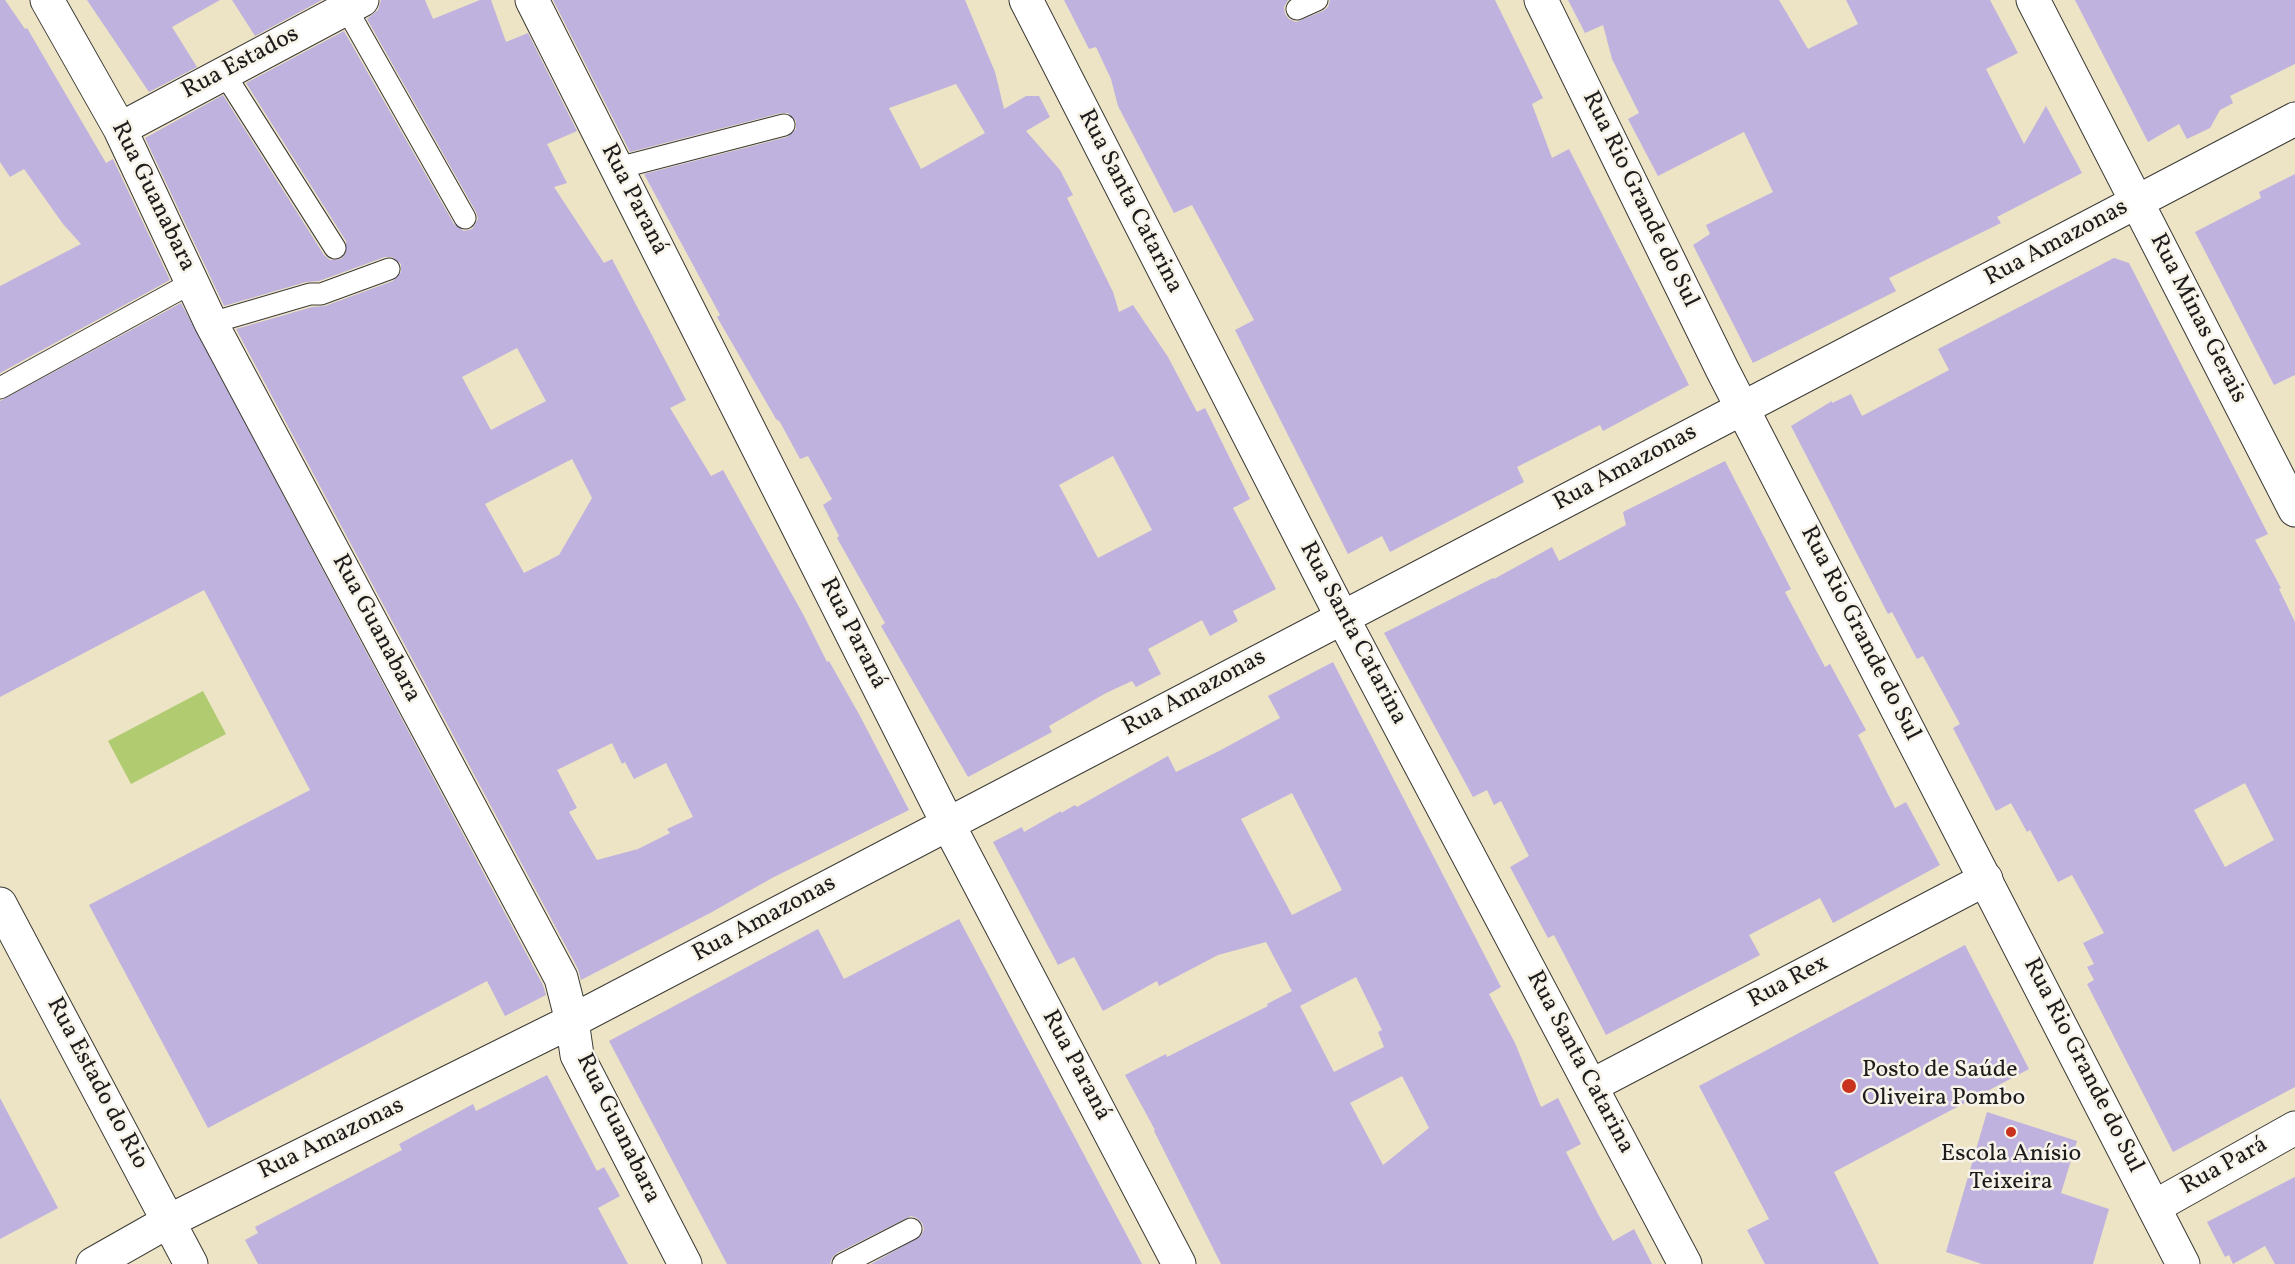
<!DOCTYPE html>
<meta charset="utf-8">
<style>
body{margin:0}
canvas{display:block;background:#ede3c5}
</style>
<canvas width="2295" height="1264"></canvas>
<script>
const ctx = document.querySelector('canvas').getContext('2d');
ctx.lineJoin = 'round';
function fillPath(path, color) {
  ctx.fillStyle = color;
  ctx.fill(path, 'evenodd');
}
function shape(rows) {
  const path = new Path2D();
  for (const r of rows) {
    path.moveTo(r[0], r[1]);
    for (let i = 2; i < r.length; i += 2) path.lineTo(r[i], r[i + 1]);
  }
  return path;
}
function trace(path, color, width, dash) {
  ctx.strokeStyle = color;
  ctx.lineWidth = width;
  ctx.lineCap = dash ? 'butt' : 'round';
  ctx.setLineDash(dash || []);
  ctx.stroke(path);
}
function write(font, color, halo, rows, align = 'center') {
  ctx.font = font + ' Vollkorn,serif';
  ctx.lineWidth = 5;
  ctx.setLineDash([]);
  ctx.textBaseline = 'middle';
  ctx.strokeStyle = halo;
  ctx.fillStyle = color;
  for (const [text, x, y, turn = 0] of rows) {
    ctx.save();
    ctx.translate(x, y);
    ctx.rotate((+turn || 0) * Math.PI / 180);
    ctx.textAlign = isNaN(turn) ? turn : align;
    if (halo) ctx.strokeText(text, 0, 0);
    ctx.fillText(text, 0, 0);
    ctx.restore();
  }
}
const green = shape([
 [203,691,226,734,131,784,108,741]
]);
const building = shape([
 [0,0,5,0,25,29,27,28,106,163,113,159,170,280,0,373,0,286,81,244,63,224,24,169,10,177,0,162],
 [87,0,220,0,172,27,197,67,149,92],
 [232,0,322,0,255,36],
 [381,0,425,0,433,19,480,0,491,0,506,42,528,33,577,131,547,144,567,183,554,187,604,263,612,259,686,400,670,408,711,476,723,470,804,616,827,662,829,661,860,716,909,810,772,878,712,912,581,980,578,969,236,329,312,307,325,306,393,281,401,272,401,264,392,257,385,257,319,281,306,282,224,306,145,138,223,95,324,255,330,260,341,259,346,253,346,241,246,83,344,31,454,224,464,231,472,229,478,219,476,212,367,19,378,10],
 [517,348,546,401,491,430,462,377],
 [572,459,592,498,559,555,524,573,485,504],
 [612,743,622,764,625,762,634,779,666,763,693,817,667,829,670,833,638,849,597,860,569,812,577,808,557,770],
 [553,0,965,0,995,72,1004,109,1026,96,1039,96,1050,117,1026,131,1060,170,1073,195,1067,198,1113,292,1119,312,1133,305,1168,357,1197,412,1205,408,1250,499,1233,508,1276,589,1233,611,1238,621,1210,636,1202,620,1148,649,1161,674,1136,687,1132,681,1106,693,1049,726,1052,732,968,777,881,626,885,623,837,538,839,536,823,505,832,499,808,456,800,459,780,422,776,419,717,317,720,315,644,174,787,137,796,129,796,121,788,113,781,113,630,152],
 [956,84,985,133,921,169,889,108],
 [1113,456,1152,530,1098,558,1059,485],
 [1064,0,1288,0,1284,7,1285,14,1289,19,1296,22,1323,11,1328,7,1330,0,1495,0,1543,98,1532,104,1552,158,1569,149,1689,385,1603,431,1600,425,1517,467,1524,482,1390,552,1382,536,1348,554,1235,330,1254,320,1192,205,1174,213,1118,106,1111,79,1096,47,1089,49],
 [1568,0,1779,0,1808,49,1858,24,1846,0,1990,0,2018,53,1986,69,2024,144,2046,106,2082,173,1997,217,2001,223,1889,278,1896,291,1753,363,1693,245,1710,234,1706,225,1773,192,1744,132,1658,176,1628,119,1639,113,1612,59,1603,25,1585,33],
 [2075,0,2295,0,2295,64,2230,96,2233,103,2220,110,2210,128,2187,139,2179,124,2148,142],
 [2295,174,2295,375,2274,385,2195,232,2261,198,2259,192],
 [2114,258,2129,263,2268,534,2255,540,2281,588,2279,589,2295,622,2295,1087,2173,1152,2087,984,2094,980,2087,967,2094,964,2083,943,2104,933,2072,875,2058,882,2030,830,2027,832,2011,803,1996,811,1953,728,1960,724,1923,656,1917,659,1892,612,1888,614,1791,426,1832,401,1832,403,1851,394,1862,416,1949,370,1938,349],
 [2245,783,2274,840,2225,867,2194,810],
 [181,303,543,985,546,995,505,1016,487,981,208,1128,89,905,310,790,204,590,0,697,0,401],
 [1725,461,1791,589,1785,592,1825,667,1830,664,1866,730,1858,735,1895,808,1906,802,1940,865,1833,923,1820,898,1749,935,1760,955,1606,1035,1554,935,1548,938,1510,867,1529,856,1501,801,1494,805,1487,790,1473,797,1384,633,1493,578,1494,579,1552,547,1559,561,1626,525,1623,512],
 [1333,662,1501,987,1489,994,1515,1043,1541,1107,1558,1098,1581,1144,1566,1152,1598,1214,1613,1241,1634,1229,1652,1264,1221,1264,1154,1131,1155,1130,1125,1075,1166,1054,1167,1057,1268,1006,1267,1004,1292,991,1266,942,1218,955,1159,986,1157,981,1103,1011,1074,957,1058,965,993,842,1022,827,1024,832,1061,811,1061,813,1075,805,1077,807,1168,756,1176,772,1219,751,1280,718,1268,696],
 [1292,793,1342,890,1292,915,1241,819],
 [1356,977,1382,1030,1378,1032,1384,1047,1334,1072,1300,1006],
 [1402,1076,1429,1128,1383,1165,1350,1103],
 [959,919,1142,1264,871,1264,921,1236,924,1229,922,1223,917,1218,911,1216,837,1253,832,1258,830,1264,727,1264,609,1041,818,929,844,979],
 [1965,945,2029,1069,1834,1172,1879,1264,1765,1264,1747,1230,1769,1219,1699,1086],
 [547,1075,597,1171,604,1167,620,1196,598,1208,628,1264,258,1264,245,1240,258,1233,255,1227,402,1150,399,1144,453,1115,473,1104,476,1111],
 [0,1098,58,1208,0,1239],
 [1987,1112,2077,1141,2061,1193,2109,1209,2093,1264,1982,1264,1946,1252],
 [2295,1177,2295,1264,2275,1264,2265,1246,2233,1264,2229,1255,2225,1257,2207,1222]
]);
const service = shape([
 [346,8,465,218],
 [1297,9,1317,0],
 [224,73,335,248],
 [618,168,784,125],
 [211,323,310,294,321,294,389,269],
 [0,388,193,282],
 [843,1264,911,1229]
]);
const minor = shape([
 [47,0,120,129,211,323,561,978,572,1021,577,1055,685,1264],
 [532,0,948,824,1179,1264],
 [1026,0,1342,617,1685,1264],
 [2033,0,2295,510],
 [120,129,362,0],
 [0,904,191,1264],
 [1591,1086,1986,879],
 [2154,1207,2295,1128],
 [93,1264,169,1221,572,1021,2295,119]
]);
const tertiary = shape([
 [1541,0,1722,369,2183,1264]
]);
const markers = [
 [1849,1086,8,"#c8321e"],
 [2011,1132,6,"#c8321e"]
];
const streetNames = [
 ["Rua Estados",241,64,-28],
 ["Rua Guanabara",152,197,64],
 ["Rua Paraná",633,200,63],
 ["Rua Rio Grande do Sul",1639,200,64],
 ["Rua Santa Catarina",1129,202,63],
 ["Rua Amazonas",2057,244,-28],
 ["Rua Minas Gerais",2197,319,63],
 ["Rua Amazonas",1626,469,-28],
 ["Rua Guanabara",375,629,62],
 ["Rua Paraná",852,634,63],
 ["Rua Santa Catarina",1352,634,62],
 ["Rua Rio Grande do Sul",1859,634,63],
 ["Rua Amazonas",1195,694,-28],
 ["Rua Amazonas",765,920,-28],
 ["Rua Rex",1789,983,-28],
 ["Rua Santa Catarina",1579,1063,62],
 ["Rua Paraná",1075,1066,62],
 ["Rua Rio Grande do Sul",2082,1066,63],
 ["Rua Estado do Rio",96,1084,62],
 ["Rua Guanabara",617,1129,64],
 ["Rua Amazonas",332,1140,-26],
 ["Rua Pará",2225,1167,-29]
];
const poiNames = [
 ["Posto de Saúde",1862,1072],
 ["Oliveira Pombo",1862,1100],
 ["Escola Anísio",2011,1156,"center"],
 ["Teixeira",2011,1184,"center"]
];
fillPath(green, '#b1cb71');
fillPath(building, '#bfb2df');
trace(service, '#3b3a35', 23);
trace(minor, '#3b3a35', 35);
trace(tertiary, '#3b3a35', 35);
trace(service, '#fff', 21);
trace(minor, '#fff', 33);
trace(tertiary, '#fff', 33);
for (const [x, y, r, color] of markers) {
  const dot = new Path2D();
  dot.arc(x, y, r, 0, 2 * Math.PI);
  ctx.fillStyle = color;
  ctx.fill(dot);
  trace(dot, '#f7f3e8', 2);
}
write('24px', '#1c1c1c', '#f7f3e8', streetNames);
write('24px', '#1c1c1c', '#f7f3e8', poiNames, 'left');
</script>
